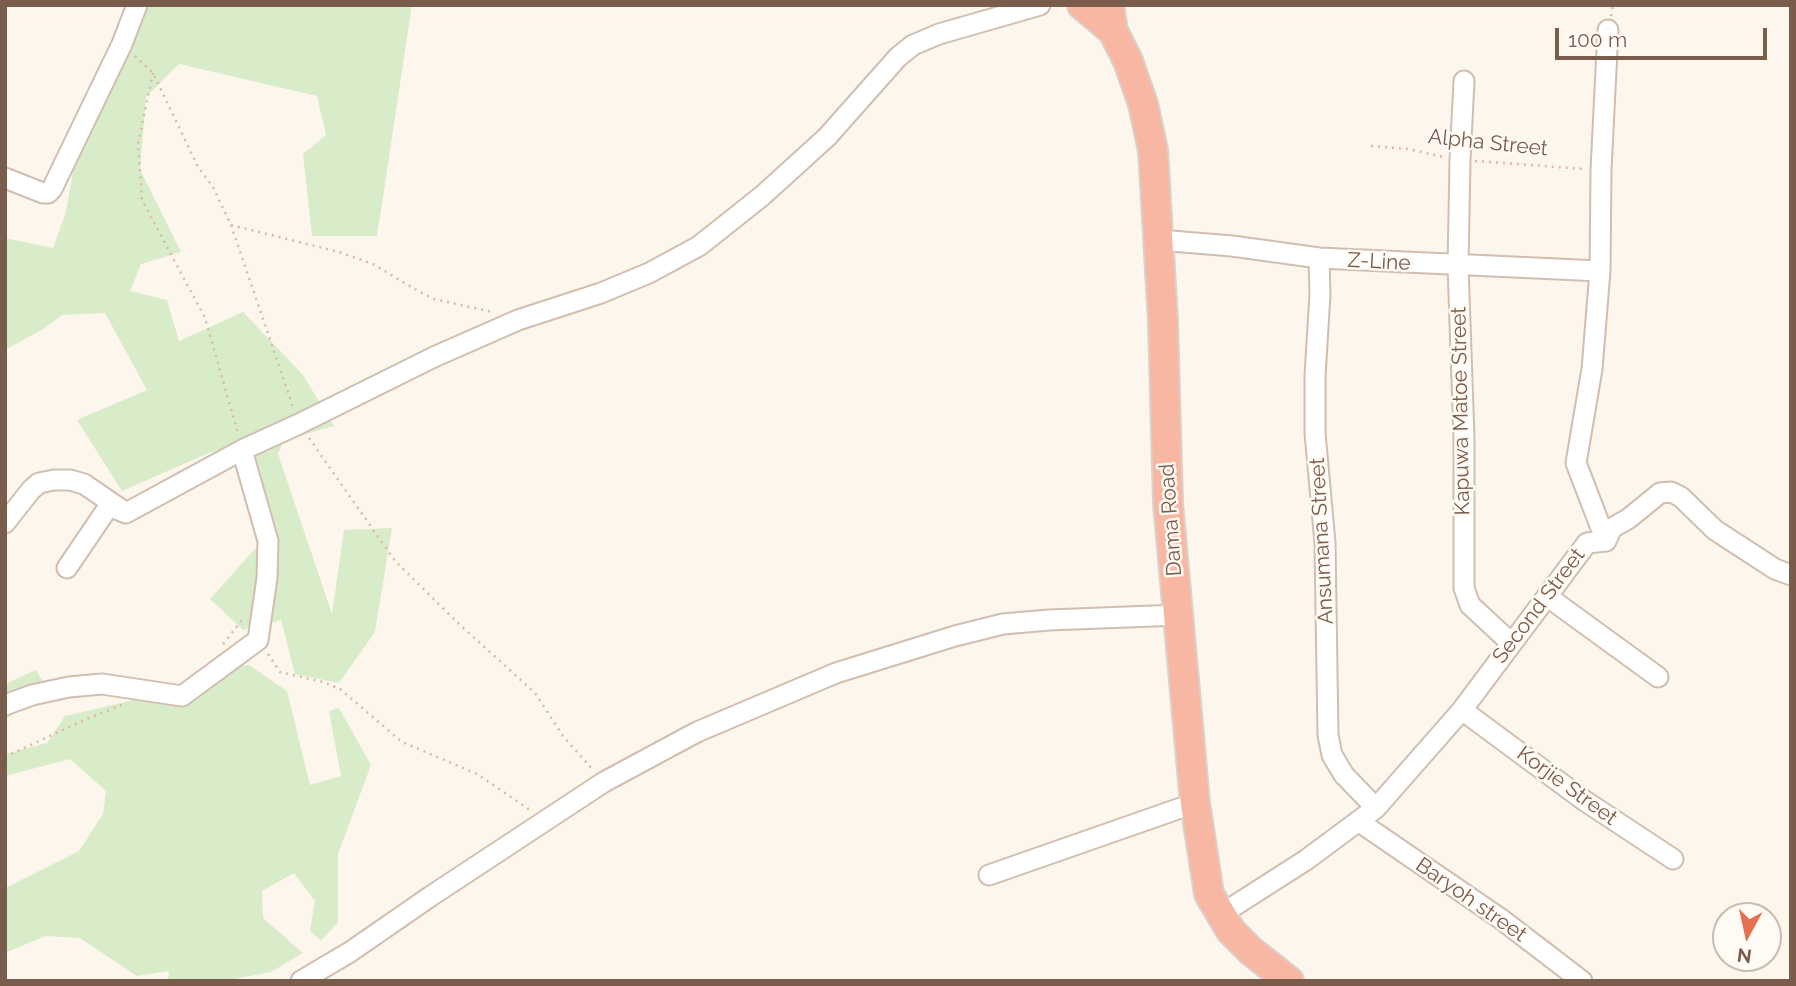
<!DOCTYPE html>
<style>
body{margin:0}
#map{position:relative;width:1796px;height:986px;overflow:hidden;background:#fdf6ec;font-family:Raleway,sans-serif}
canvas{display:block}
.frame{position:absolute;inset:0;border:7px solid #7a5c4d;pointer-events:none}
.north{position:absolute;left:1712px;top:902px;width:70px;height:70px;box-sizing:border-box;background:#fffaf3;border:2px solid #cabbb1;border-radius:50%;rotate:188deg;font-size:19px;font-weight:700;line-height:28px;text-align:center;color:#7a5c4d}
.north::after{content:'';display:block;margin:auto;width:24px;height:32px;background:#e76f51;clip-path:polygon(50% 0,100% 100%,50% 72%,0 100%)}
.scale{position:absolute;left:1555px;top:28px;width:212px;height:32px;box-sizing:border-box;border:4px solid #7a5c4d;border-top:0;padding-left:9px;font-size:21px;line-height:24px;white-space:nowrap;color:#7a5c4d;-webkit-text-stroke:5px #fffaf3;paint-order:stroke}
</style>
<div id="map">
<canvas width="1796" height="986"></canvas>
<div class="frame"></div>
<div class="north">N</div>
<div class="scale">100 m</div>
</div>
<script>
const ctx = document.querySelector('canvas').getContext('2d');
ctx.lineJoin = 'round';
function fillPath(path, color) {
  ctx.fillStyle = color;
  ctx.fill(path, 'evenodd');
}
function shape(rows) {
  const path = new Path2D();
  for (const r of rows) {
    path.moveTo(r[0], r[1]);
    for (let i = 2; i < r.length; i += 2) path.lineTo(r[i], r[i + 1]);
  }
  return path;
}
function trace(path, color, width, dash) {
  ctx.strokeStyle = color;
  ctx.lineWidth = width;
  ctx.lineCap = dash ? 'butt' : 'round';
  ctx.setLineDash(dash || []);
  ctx.stroke(path);
}
function write(font, color, halo, rows, align = 'center') {
  ctx.font = font + ' Raleway,sans-serif';
  ctx.lineWidth = 5;
  ctx.setLineDash([]);
  ctx.textBaseline = 'middle';
  ctx.strokeStyle = halo;
  ctx.fillStyle = color;
  for (const [text, x, y, turn = 0] of rows) {
    ctx.save();
    ctx.translate(x, y);
    ctx.rotate((+turn || 0) * Math.PI / 180);
    ctx.textAlign = isNaN(turn) ? turn : align;
    if (halo) ctx.strokeText(text, 0, 0);
    ctx.fillText(text, 0, 0);
    ctx.restore();
  }
}
const green = shape([
 [141,5,412,5,377,236,312,236,303,154,326,135,317,96,179,64,146,97,140,169,181,252,141,264,130,291,167,300,179,341,243,312,303,375,334,426,284,440,278,454,332,614,344,530,392,528,375,632,339,683,295,674,281,620,243,630,210,599,270,532,245,442,209,453,122,491,77,420,147,390,105,313,62,315,43,329,5,350,5,238,53,248,66,212,76,155],
 [249,665,287,691,310,785,341,776,329,711,339,708,371,765,338,854,338,922,321,941,310,931,315,901,294,873,262,891,263,918,303,953,271,972,224,981,168,981,169,971,137,976,80,938,45,936,5,953,5,888,79,851,103,814,106,791,70,759,5,776,5,754,47,743,65,716,164,693,214,669],
 [36,670,54,700,20,709,5,720,5,684]
]);
const path = shape([
 [1611,16,1613,5],
 [135,56,153,73,198,167,213,187,231,225,293,407],
 [153,73,138,144,142,200,205,318,238,433],
 [1371,146,1408,149,1444,157],
 [1475,161,1584,169],
 [231,225,339,252,373,264,418,291,434,299,492,312],
 [309,438,395,561,458,623,535,693,563,736,592,769],
 [223,644,243,619],
 [268,654,280,672,323,682,340,689,402,742,477,774,530,810],
 [5,757,84,720,124,704]
]);
const minor = shape([
 [1464,81,1460,160,1458,266,1464,438,1464,588,1470,605,1511,643],
 [5,178,43,193,48,193,52,189,122,44,137,5],
 [1159,240,1232,246,1319,258,1600,271],
 [1319,258,1320,294,1315,376,1315,433,1325,543,1328,735,1332,755,1344,775,1376,808],
 [5,523,31,490,39,483,54,480,70,480,84,484,122,510],
 [1606,541,1576,463,1592,369,1600,271,1601,170,1608,30],
 [1606,541,1612,528,1628,519,1660,493,1671,492,1681,497,1715,530,1775,569,1791,575],
 [67,568,109,506,126,513,242,450,299,424,434,357,518,320,601,293,649,273,699,246,762,196,827,137,898,57,913,45,939,34,1040,5],
 [1548,597,1658,677],
 [5,705,32,695,69,687,102,684,182,696,258,640,267,578,268,541,242,450],
 [1462,710,1585,801,1673,859],
 [1358,821,1501,919,1582,981],
 [989,875,1195,803],
 [1220,915,1306,860,1376,808,1462,710,1587,543,1606,541],
 [301,981,350,952,431,896,604,782,697,732,836,673,955,636,1003,624,1049,620,1179,615]
]);
const highway = shape([
 [1082,5,1113,31],
 [1109,5,1113,31,1128,61,1143,104,1153,150,1163,321,1168,503,1195,803,1209,894,1231,931,1251,951,1289,981]
]);
const streetNames = [
 ["Alpha Street",1488,143,6],
 ["Z-Line",1379,262,3],
 ["Kapuwa Matoe Street",1461,411,-91],
 ["Dama Road",1171,520,-94],
 ["Ansumana Street",1322,541,-93],
 ["Second Street",1539,606,-53],
 ["Korjie Street",1567,786,36],
 ["Baryoh street",1471,900,35]
];
fillPath(green, '#d8ecc9');
trace(minor, '#d1beb0', 23);
trace(highway, '#dad1cd', 32);
trace(path, '#d9b8a5', 2.5, [2, 5]);
trace(minor, '#fff', 19);
trace(highway, '#f7b7a3', 28);
write('21px', '#7a5c4d', '#fffaf3', streetNames);
</script>
